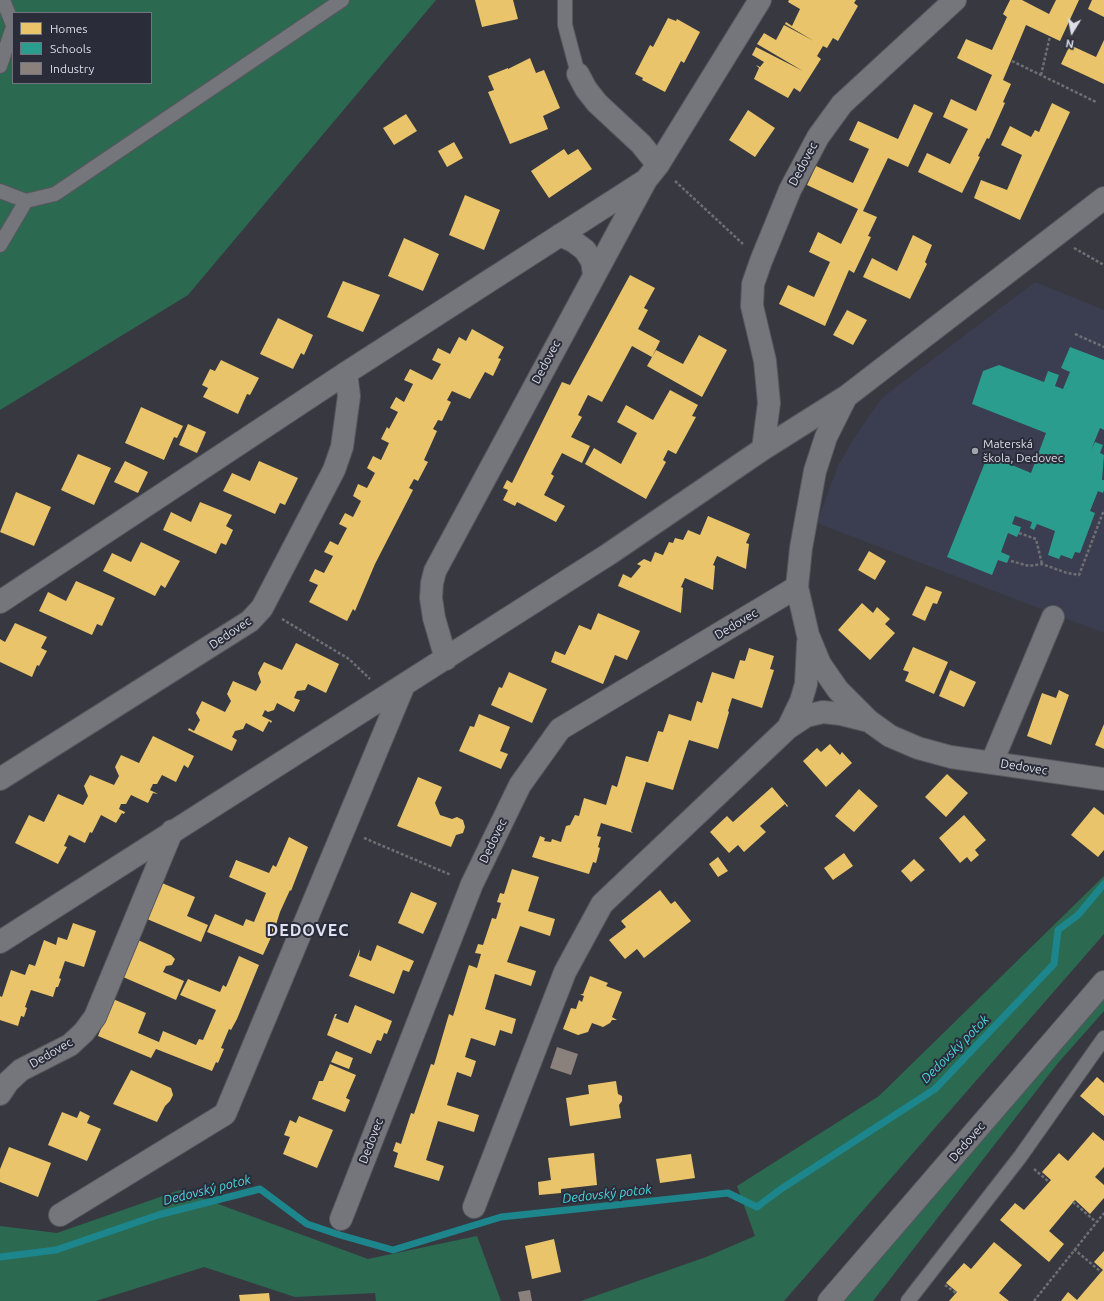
<!DOCTYPE html>
<meta charset="utf-8">
<style>
body{margin:0}
#map{position:relative;width:1104px;height:1301px;overflow:hidden;background:#383940;font-family:Ubuntu,sans-serif}
canvas{display:block}
.legend{position:absolute;left:12px;top:12px;width:140px;height:72px;box-sizing:border-box;background:#2a2c39;border:1px solid #72747f;margin:0;padding:5px 7px;list-style:none;font-size:12px;color:#dddfe8}
.legend li{display:flex;align-items:center;gap:8px;height:20px}
.legend b{width:20px;border:1px solid #72747f}
.north{position:absolute;left:1052px;top:12px;width:40px;height:40px;-webkit-text-stroke:3px #2a2c39;paint-order:stroke;rotate:190deg;font-size:11px;font-weight:700;line-height:16px;text-align:center;color:#dddfe8}
.north::after{content:'';display:block;margin:auto;width:14px;height:18px;background:#dddfe8;clip-path:polygon(50% 0,100% 100%,50% 72%,0 100%)}
</style>
<div id="map">
<canvas width="1104" height="1301"></canvas>
<ul class="legend">
<li><b style="height:11px;background:#e9c46a"></b>Homes</li>
<li><b style="height:11px;background:#2a9d8f"></b>Schools</li>
<li><b style="height:11px;background:#8a817c"></b>Industry</li>
</ul>
<div class="north">N</div>
</div>
<script>
const ctx = document.querySelector('canvas').getContext('2d');
ctx.lineJoin = 'round';
function fillPath(path, color) {
  ctx.fillStyle = color;
  ctx.fill(path, 'evenodd');
}
function shape(rows) {
  const path = new Path2D();
  for (const r of rows) {
    path.moveTo(r[0], r[1]);
    for (let i = 2; i < r.length; i += 2) path.lineTo(r[i], r[i + 1]);
  }
  return path;
}
function trace(path, color, width, dash) {
  ctx.strokeStyle = color;
  ctx.lineWidth = width;
  ctx.lineCap = dash ? 'butt' : 'round';
  ctx.setLineDash(dash || []);
  ctx.stroke(path);
}
function write(font, color, halo, rows, align = 'center') {
  ctx.font = font + ' Ubuntu,sans-serif';
  ctx.lineWidth = 4;
  ctx.setLineDash([]);
  ctx.textBaseline = 'middle';
  ctx.strokeStyle = halo;
  ctx.fillStyle = color;
  for (const [text, x, y, turn = 0] of rows) {
    ctx.save();
    ctx.translate(x, y);
    ctx.rotate((+turn || 0) * Math.PI / 180);
    ctx.textAlign = isNaN(turn) ? turn : align;
    if (halo) ctx.strokeText(text, 0, 0);
    ctx.fillText(text, 0, 0);
    ctx.restore();
  }
}
const built = shape([
 [1035,282,1104,310,1104,633,817,523,838,466,856,435,882,398]
]);
const green = shape([
 [0,0,436,0,188,295,0,410],
 [13,13,151,13,151,83,13,83],
 [1104,876,1104,934,784,1301,581,1301,706,1257,755,1236,737,1186,879,1096],
 [1104,982,1104,1011,1058,1063,873,1301,829,1301],
 [180,1190,368,1259,477,1236,501,1301,376,1301,375,1293,295,1297,204,1267,96,1301,0,1301,0,1226,57,1233]
]);
const homes = shape([
 [475,0,513,0,518,19,482,27],
 [789,0,856,0,854,3,858,6,838,41,833,38,827,48,823,46,817,56,821,59,800,92,794,88,788,98,754,79,759,68,756,65,760,67,764,62,752,55,756,47,803,71,757,44,764,33,776,40,784,25,814,41,785,24,786,22,792,26,800,9,788,2],
 [1010,0,1022,0,1049,14,1056,0,1079,0,1060,41,1026,25,1003,80,1011,84,1003,102,1005,103,989,139,987,138,978,156,980,157,962,193,918,172,927,153,950,164,968,129,943,117,951,99,976,111,992,75,957,58,966,39,992,50,1007,17,1003,14],
 [1092,0,1104,0,1104,17,1088,9],
 [668,18,676,21,677,19,700,32,684,63,681,61,665,92,642,80,643,78,635,74,650,45,653,47],
 [1104,40,1104,84,1061,64,1070,45,1096,57],
 [530,58,536,73,544,70,560,108,543,116,548,129,510,144,488,92,494,90,488,76,508,68,508,69],
 [1052,103,1070,112,1020,220,974,198,981,180,1007,190,1022,155,1001,145,1010,126,1031,137,1035,130,1039,132],
 [914,104,933,113,908,167,888,158,863,211,877,217,868,236,871,237,854,273,849,270,825,326,779,304,788,285,814,297,830,262,809,252,818,232,841,244,858,209,807,185,816,166,853,183,869,149,849,140,858,121,898,139],
 [748,110,775,128,755,157,729,140],
 [406,114,417,131,394,145,383,128],
 [454,142,463,158,447,167,438,151],
 [564,149,568,155,578,149,592,169,549,198,531,171],
 [465,195,500,210,484,250,449,235],
 [913,235,932,245,925,262,927,264,910,299,863,277,872,258,897,271],
 [404,238,439,254,423,291,388,276],
 [630,275,655,288,644,308,648,310,638,329,660,341,652,357,632,346,602,402,588,395,578,415,582,417,571,437,590,446,582,463,562,453,551,474,554,476,544,495,565,506,556,522,517,502,515,506,503,500,508,490,503,488,507,480,512,483,562,382,570,385],
 [343,281,380,295,363,332,327,317],
 [847,310,867,320,853,345,833,335],
 [278,318,313,335,304,355,301,353,293,369,260,354],
 [472,329,504,347,498,358,501,359,493,376,485,372,470,399,452,391,447,400,451,402,442,421,438,420,433,429,437,431,424,460,428,462,418,481,414,479,409,488,413,490,375,564,355,611,353,609,347,621,309,602,318,585,309,581,315,569,324,573,333,556,324,552,330,541,338,545,347,528,339,524,345,513,353,517,361,501,353,496,358,484,367,488,375,473,367,468,373,456,381,460,389,443,381,439,387,427,389,429,398,412,390,408,396,397,404,402,413,384,404,380,410,369,432,380,441,364,432,360,438,348,450,354,459,337,466,341],
 [699,335,727,350,702,397,647,366,656,350,683,364],
 [221,360,259,378,250,395,247,394,238,414,203,397,208,388,202,385,210,369,215,371],
 [670,390,698,405,692,416,696,417,676,454,668,450,663,460,666,462,646,499,585,464,594,448,621,464,637,433,617,422,626,405,653,420],
 [141,407,183,426,177,438,174,437,164,460,125,443],
 [188,424,206,432,197,453,179,445],
 [78,454,111,468,94,505,61,490],
 [125,461,148,472,138,493,114,482],
 [259,461,298,478,285,505,280,503,275,514,223,491,232,473,250,481],
 [16,492,51,507,34,546,0,532],
 [200,502,232,515,226,526,233,530,226,545,221,543,216,554,163,530,171,512,191,522],
 [708,516,750,534,746,543,749,544,746,569,717,556,713,565,715,566,713,590,685,578,681,587,683,588,681,613,618,586,623,574,631,578,641,566,637,564,644,559,651,562,655,552,663,555,669,542,673,543,675,538,683,540,688,530,700,535],
 [141,542,180,561,165,588,161,585,155,596,103,571,112,553,131,562],
 [869,551,886,561,875,580,858,570],
 [76,581,115,598,102,626,97,624,92,635,39,611,48,592,66,601],
 [926,586,942,592,937,604,933,603,925,621,912,615],
 [862,603,873,613,877,607,890,619,885,624,895,633,870,660,838,630],
 [598,613,640,631,627,660,615,655,603,684,551,662,555,651,565,655,579,625,591,630],
 [15,623,47,637,41,648,47,651,39,666,37,665,32,677,0,662,0,639,5,642],
 [296,643,339,664,326,693,308,684,305,690,297,691,294,698,300,700,294,712,277,703,274,710,268,712,265,710,262,716,272,721,271,723,269,721,263,732,246,723,243,729,235,731,232,737,237,740,232,751,188,730,189,728,194,731,200,720,196,713,202,701,225,712,231,701,227,694,233,681,256,691,261,682,258,673,264,662,282,670],
 [913,647,948,662,934,694,905,681,909,672,903,670],
 [749,648,774,656,770,669,774,670,762,708,732,698,728,711,729,712,718,749,689,740,673,790,646,782,631,831,633,833,601,823,597,836,601,837,598,847,600,848,596,863,593,862,589,874,532,857,540,836,545,838,544,841,551,842,552,839,561,842,566,826,570,825,575,815,579,816,584,798,606,805,612,785,617,787,626,756,648,762,658,731,663,732,669,714,691,721,697,701,702,703,712,672,734,679,740,660,745,661],
 [950,670,976,682,964,707,939,696],
 [509,672,547,689,532,723,491,705,499,687,502,688],
 [1059,690,1069,695,1051,745,1027,736,1042,693,1056,698],
 [479,714,510,727,500,751,508,754,501,769,459,751,470,726,474,727],
 [1104,724,1104,749,1095,745],
 [153,736,194,756,188,768,184,765,176,782,162,775,157,784,153,784,150,790,158,794,153,793,148,803,131,795,126,804,121,804,119,809,125,812,124,814,122,813,116,823,101,815,92,833,90,832,85,843,69,835,64,846,67,847,58,864,15,843,29,815,44,822,58,794,83,805,88,796,84,786,90,775,114,785,119,776,115,767,121,755,139,763],
 [830,744,840,755,842,752,852,763,826,787,803,761,817,748,821,752],
 [947,774,968,793,946,817,925,797],
 [418,777,442,787,435,803,440,815,452,819,457,817,463,820,465,827,463,833,456,835,451,847,397,826],
 [772,787,788,806,787,807,785,804,760,826,766,832,744,852,738,845,729,853,710,832,727,816,733,822],
 [859,789,878,806,854,832,835,816],
 [1094,807,1104,815,1104,850,1098,857,1071,835],
 [964,815,986,840,975,850,979,855,971,862,967,857,960,863,939,838],
 [289,837,308,847,291,891,290,890,280,912,274,931,263,955,207,932,215,914,243,926,246,919,254,922,266,893,229,877,236,860,269,873,273,865,276,867],
 [844,853,853,866,833,880,824,868],
 [718,857,728,871,718,877,709,864],
 [914,859,925,870,911,882,901,871],
 [512,869,539,877,528,911,555,919,550,936,520,926,507,962,536,971,531,986,495,974,485,1009,516,1019,512,1034,500,1030,495,1046,471,1038,465,1057,476,1061,471,1077,457,1072,447,1105,479,1115,474,1132,438,1121,426,1160,444,1166,439,1181,394,1167,398,1153,393,1151,396,1142,401,1144,411,1113,414,1114,431,1064,434,1065,449,1014,453,1016,469,965,477,968,481,954,475,953,478,944,483,945,492,918,496,919,501,903,497,902,500,893,504,894],
 [162,883,195,897,187,916,208,925,201,942,147,919],
 [660,890,671,904,675,901,691,921,644,958,637,949,625,959,609,940,626,927,621,921],
 [411,892,437,903,423,934,398,923],
 [73,923,96,931,84,967,65,961,59,978,61,979,58,987,56,987,53,997,31,990,25,1007,27,1008,24,1017,21,1016,18,1026,0,1020,0,996,2,997,11,970,25,975,29,964,35,966,44,940,56,945,58,937,67,940],
 [138,940,171,955,175,959,172,965,166,966,163,972,184,981,176,1000,123,977],
 [377,945,414,961,409,972,403,970,394,994,349,976,360,949,359,956,371,961],
 [239,956,259,965,237,1019,231,1030,229,1029,221,1048,224,1049,218,1063,216,1062,212,1071,156,1049,151,1058,98,1036,113,999,146,1013,138,1033,159,1042,163,1031,196,1045,199,1039,203,1040,216,1010,180,995,188,979,220,992,223,985,226,987],
 [590,976,608,983,606,986,622,992,612,1017,617,1020,612,1020,610,1023,603,1027,592,1023,588,1032,578,1035,563,1029,571,1008,576,1009,579,1000,582,1002,584,996,580,994,583,994],
 [355,1005,392,1021,387,1034,384,1033,381,1041,377,1040,371,1054,327,1035,335,1014,337,1014,335,1018,348,1023],
 [336,1051,353,1058,349,1069,331,1062],
 [330,1064,356,1075,346,1098,350,1100,345,1112,312,1099,319,1081,323,1081],
 [131,1070,171,1088,173,1095,170,1101,165,1106,157,1122,113,1104],
 [1097,1077,1104,1083,1104,1116,1080,1096],
 [616,1081,618,1094,622,1096,622,1101,619,1105,621,1118,570,1126,566,1098,589,1094,588,1085],
 [80,1111,90,1116,87,1123,101,1129,87,1161,48,1145,62,1112,77,1118],
 [299,1116,333,1130,317,1168,283,1154,290,1137,284,1135,290,1120,296,1123],
 [1093,1132,1104,1141,1104,1167,1095,1177,1104,1185,1104,1198,1090,1214,1075,1200,1049,1231,1064,1244,1049,1262,1000,1220,1015,1203,1024,1210,1051,1180,1042,1172,1059,1153,1068,1161],
 [9,1147,51,1163,38,1197,0,1182,0,1169],
 [594,1153,597,1185,561,1189,561,1193,539,1195,538,1182,551,1180,548,1158],
 [691,1154,695,1178,660,1183,656,1159],
 [554,1239,561,1272,532,1279,525,1246],
 [994,1242,1022,1265,999,1293,1009,1301,949,1301,957,1292,946,1283,964,1263,971,1269],
 [1104,1251,1104,1301,1061,1301,1068,1292,1077,1300,1101,1272,1103,1270,1094,1262],
 [269,1293,270,1301,240,1301,239,1295]
]);
const schools = shape([
 [1070,347,1104,360,1104,430,1100,428,1091,450,1095,442,1103,445,1100,453,1104,455,1102,480,1104,480,1104,490,1103,493,1098,491,1090,511,1095,513,1080,553,1075,552,1072,559,1061,555,1059,559,1048,555,1055,531,1037,524,1034,530,1030,528,1032,522,1015,516,1012,524,1021,527,1019,533,1017,537,1008,533,1001,552,1010,556,1007,563,998,560,992,575,947,557,988,455,1031,473,1046,433,972,404,983,371,999,365,1044,382,1048,371,1059,375,1055,386,1063,389,1070,372,1061,368]
]);
const industry = shape([
 [557,1047,578,1054,571,1075,550,1068],
 [530,1290,532,1301,520,1301,518,1292]
]);
const stream = shape([
 [0,1257,56,1250,158,1215,260,1189,307,1224,340,1235,393,1250,501,1217,728,1193,757,1207,781,1189,935,1089,1054,964,1058,930,1078,915,1104,884]
]);
const path = shape([
 [1012,61,1096,102],
 [1041,75,1050,36],
 [675,181,743,244],
 [1074,248,1104,265],
 [1075,334,1104,347],
 [1019,533,1036,539,1042,564],
 [1011,561,1029,566,1042,564,1067,573,1079,575,1104,510],
 [282,619,349,659,370,679],
 [364,838,451,875],
 [1034,1169,1049,1182],
 [1073,1202,1096,1222],
 [1074,1249,1101,1272],
 [945,1285,956,1293],
 [1034,1301,1104,1213]
]);
const service = shape([
 [3,0,13,25],
 [565,0,565,25,578,74],
 [0,66,13,27],
 [0,191,26,201,55,194,342,0],
 [0,245,26,201],
 [908,1301,1020,1157,1104,1038]
]);
const minor = shape([
 [578,74,586,89,597,103,641,144,658,165],
 [560,235,573,241,585,250,592,261,594,274],
 [846,397,826,437,815,471,801,548,797,587,808,635,820,664,838,690,869,721,890,736,918,748,951,757,1104,779],
 [763,449,769,403,765,361,752,306,753,284,761,261,790,190,818,137,842,104,955,0],
 [0,602,346,373,646,180],
 [446,659,434,618,431,598,432,583,435,571,646,180,658,165,760,0],
 [788,728,801,701,806,684,808,643],
 [992,762,1053,617],
 [0,779,250,621,262,608,334,470,342,447,349,396,346,373],
 [0,942,609,554,763,449,847,396,1104,198],
 [0,1094,8,1082,21,1070,70,1045,84,1032,95,1017,172,831],
 [474,1207,565,972,602,904,788,728,806,716,823,712,841,714,869,721],
 [60,1215,225,1114,404,685],
 [341,1219,472,884,520,785,560,729,797,587],
 [829,1301,1104,982]
]);
const markers = [
 [975,451,4,"#a3a5ad"]
];
const streetNames = [
 ["Dedovec",803,164,-62],
 ["Dedovec",546,362,-62],
 ["Dedovec",736,624,-31],
 ["Dedovec",230,633,-34],
 ["Dedovec",1024,767,9],
 ["Dedovec",493,841,-64],
 ["Dedovec",51,1053,-30],
 ["Dedovec",371,1141,-69],
 ["Dedovec",967,1142,-49]
];
const poiNames = [
 ["Materská",983,444],
 ["škola, Dedovec",983,458]
];
const waterNames = [
 ["Dedovský potok",955,1049,-45],
 ["Dedovský potok",207,1190,-14],
 ["Dedovský potok",607,1194,-6]
];
const districtNames = [
 ["DEDOVEC",308,931]
];
fillPath(built, '#3b3e50');
fillPath(green, '#2b6951');
fillPath(homes, '#e9c46a');
fillPath(schools, '#2a9d8f');
fillPath(industry, '#8a817c');
trace(stream, '#1d858c', 7);
trace(service, '#56575d', 16);
trace(minor, '#56575d', 24);
trace(path, '#6e6f73', 2.5, [3, 2]);
trace(service, '#75767c', 14);
trace(minor, '#75767c', 22);
for (const [x, y, r, color] of markers) {
  const dot = new Path2D();
  dot.arc(x, y, r, 0, 2 * Math.PI);
  ctx.fillStyle = color;
  ctx.fill(dot);
  trace(dot, '#2a2c39', 1.5);
}
write('12px', '#dddfe8', '#2a2c39', streetNames);
write('12px', '#dddfe8', '#2a2c39', poiNames, 'left');
write('italic 13px', '#49d6df', '#2a2c39', waterNames);
ctx.letterSpacing = '1px';
write('bold 16px', '#dee1f2', '#2a2c39', districtNames);
ctx.letterSpacing = '0px';
</script>
